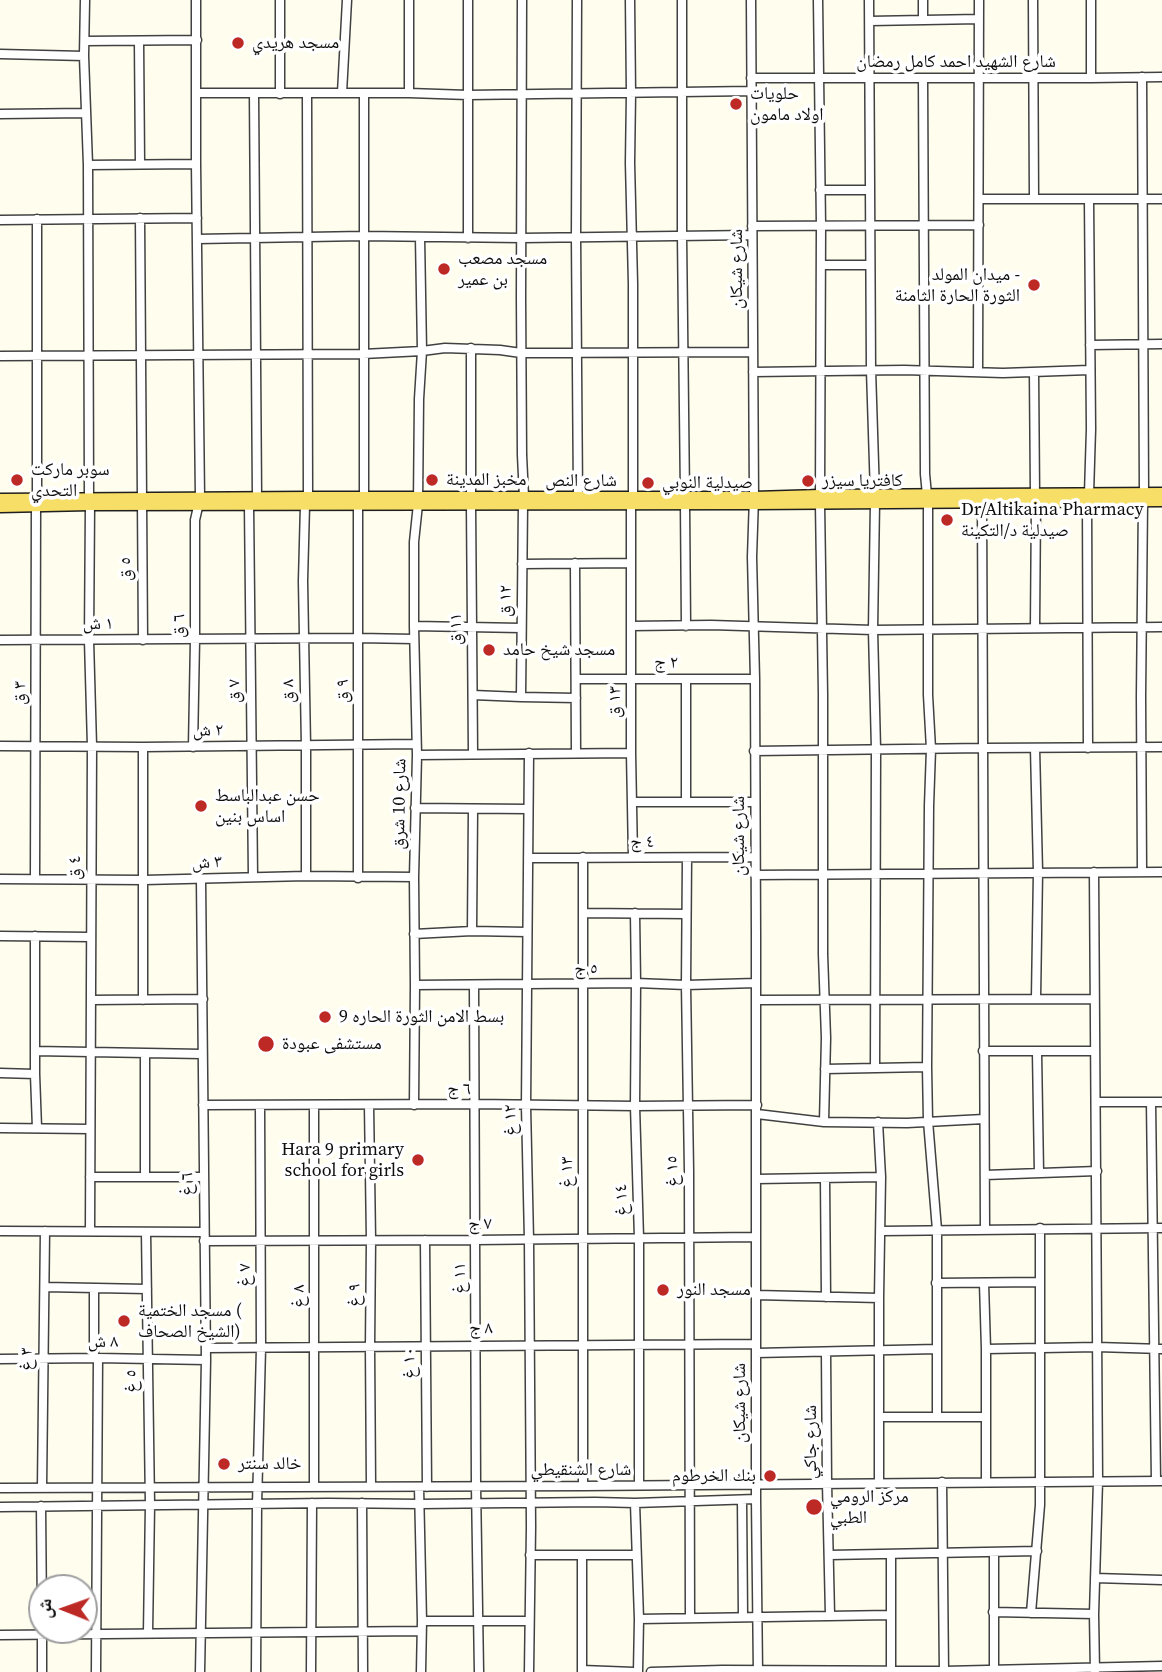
<!DOCTYPE html>
<meta charset="utf-8">
<style>
body{margin:0}
#map{position:relative;width:1162px;height:1672px;overflow:hidden;background:#fffdee;font-family:"Source Serif 4","Noto Naskh Arabic",serif}
canvas{display:block}
.north{position:absolute;left:28px;top:1574px;width:70px;height:70px;box-sizing:border-box;background:#fff;border:2px solid #9f9f9f;border-radius:50%;rotate:271deg;font-size:19px;font-weight:700;line-height:28px;text-align:center;color:#0e0e0e}
.north::after{content:'';display:block;margin:auto;width:24px;height:32px;background:#bd2a26;clip-path:polygon(50% 0,100% 100%,50% 72%,0 100%)}
</style>
<div id="map">
<canvas width="1162" height="1672"></canvas>
<div class="north">ش</div>
</div>
<script>
const ctx = document.querySelector('canvas').getContext('2d');
ctx.lineJoin = 'round';
function shape(rows) {
  const path = new Path2D();
  for (const r of rows) {
    path.moveTo(r[0], r[1]);
    for (let i = 2; i < r.length; i += 2) path.lineTo(r[i], r[i + 1]);
  }
  return path;
}
function trace(path, color, width, dash) {
  ctx.strokeStyle = color;
  ctx.lineWidth = width;
  ctx.lineCap = dash ? 'butt' : 'round';
  ctx.setLineDash(dash || []);
  ctx.stroke(path);
}
function write(font, color, halo, rows, align = 'center') {
  ctx.font = font + ' "Source Serif 4","Noto Naskh Arabic",serif';
  ctx.lineWidth = 7;
  ctx.setLineDash([]);
  ctx.textBaseline = 'middle';
  ctx.strokeStyle = halo;
  ctx.fillStyle = color;
  for (const [text, x, y, turn = 0] of rows) {
    ctx.save();
    ctx.translate(x, y);
    ctx.rotate((+turn || 0) * Math.PI / 180);
    ctx.textAlign = isNaN(turn) ? turn : align;
    if (halo) ctx.strokeText(text, 0, 0);
    ctx.fillText(text, 0, 0);
    ctx.restore();
  }
}
const minor = shape([
 [85,0,84,56,88,165,89,498],
 [280,0,280,94],
 [468,0,468,238],
 [522,0,521,297,522,455,524,497],
 [577,0,576,237,578,497],
 [630,0,631,93,630,163,633,284,633,497],
 [682,0,682,236,685,496],
 [751,0,754,497,752,557,755,679,756,936,756,1499,758,1672],
 [818,0,821,225,820,495],
 [869,0,871,370,875,495],
 [1033,0,1034,199],
 [1091,0,1091,78],
 [923,20,923,0],
 [870,21,979,19],
 [85,41,197,40],
 [139,41,140,164],
 [0,54,84,56],
 [1142,77,1144,493],
 [751,78,1091,78,1162,77],
 [923,78,925,474,927,495],
 [196,93,409,93,468,95,751,91],
 [254,93,257,497],
 [342,93,347,0],
 [364,93,364,497],
 [409,93,409,0],
 [0,114,86,113],
 [88,165,196,164],
 [820,190,870,190],
 [979,199,1162,199],
 [1089,200,1091,429,1089,494],
 [140,218,143,640],
 [0,220,197,218],
 [752,226,979,225],
 [197,239,363,236,522,238,752,235],
 [821,265,870,265],
 [1090,345,1162,344],
 [471,348,471,498],
 [0,356,363,354,422,351,445,348,500,350,521,353,753,352],
 [753,372,904,370,1003,373,1089,370],
 [978,372,979,0],
 [1034,372,1035,495],
 [37,498,37,219],
 [982,502,985,1229],
 [1087,502,1088,748],
 [928,503,928,695,931,749,929,806,927,1067,928,1121,937,1230,937,1417],
 [631,504,631,753,633,857],
 [685,504,686,626],
 [820,504,823,695,823,954,826,1038,824,1122],
 [90,505,89,640,92,746,90,1231],
 [249,505,253,877],
 [471,505,473,753],
 [575,563,576,753],
 [522,564,631,563],
 [414,626,521,628],
 [631,626,711,625,873,630,1162,627],
 [1035,628,1036,502],
 [0,640,358,638,414,639],
 [576,679,755,679],
 [686,679,686,802],
 [473,695,521,697,576,698],
 [521,697,523,504],
 [0,746,143,747,416,744],
 [193,747,195,640,195,520,200,498,196,164,196,0],
 [1035,748,1038,872,1036,998],
 [754,751,984,748,1162,747],
 [529,753,526,1106,529,1240,531,1527,529,1672],
 [417,755,631,753],
 [633,802,755,802],
 [415,808,528,809],
 [583,857,583,1486],
 [528,858,755,857],
 [687,858,686,985,689,1171,690,1618],
 [1094,872,1098,1481,1094,1614,1095,1672],
 [1142,872,1141,696,1143,501],
 [755,875,1162,872],
 [306,876,306,746,303,581,305,505,308,497,307,94],
 [358,878,358,505],
 [0,879,144,880,306,876,414,877],
 [35,879,36,506],
 [583,913,686,914],
 [635,913,636,983,635,1106,639,1238,639,1485],
 [472,931,473,809],
 [414,934,472,931,527,932],
 [0,936,90,937],
 [35,936,35,1074,37,1128],
 [415,985,636,983,686,985,756,983],
 [474,985,476,1486,479,1672],
 [91,1000,203,999],
 [143,1000,143,747],
 [756,1000,1094,999],
 [35,1051,202,1054],
 [983,1051,1095,1051],
 [1037,1052,1039,1173],
 [145,1053,145,1177],
 [875,1068,876,749,873,630,875,502],
 [825,1069,927,1067],
 [0,1073,35,1074],
 [1096,1102,1162,1102],
 [1151,1102,1156,1481],
 [203,1105,474,1104,635,1106,757,1105],
 [369,1105,371,1240,370,1347,371,1486],
 [414,1105,415,985,414,877,417,755,414,626,414,542,418,504,419,399,422,351,420,237],
 [757,1114,824,1122,907,1123,984,1119],
 [878,1122,881,1177,879,1298,879,1482],
 [0,1128,90,1129],
 [985,1175,1097,1171],
 [90,1177,203,1177],
 [825,1178,826,1297],
 [756,1179,881,1177],
 [0,1231,204,1232],
 [881,1231,1162,1228],
 [146,1232,150,1505,148,1633],
 [425,1240,427,1487],
 [204,1241,475,1240,756,1237],
 [936,1283,1040,1282],
 [984,1283,986,1349,986,1482],
 [45,1287,147,1289],
 [94,1288,94,1358],
 [756,1295,879,1298],
 [206,1348,756,1344],
 [986,1349,1097,1347,1162,1349],
 [826,1352,827,1483,830,1615],
 [756,1353,937,1349],
 [0,1359,98,1358,206,1360],
 [879,1417,986,1417],
 [942,1482,944,1672],
 [42,1487,45,1231],
 [314,1487,314,1105],
 [419,1487,422,1621,421,1672],
 [0,1488,583,1486,1162,1481],
 [742,1500,743,1617],
 [362,1503,363,1672],
 [635,1503,639,1619,638,1672],
 [41,1506,42,1616],
 [0,1507,328,1503,420,1504,595,1502,635,1503,756,1499],
 [994,1553,994,1672],
 [530,1555,636,1555],
 [582,1555,582,1672],
 [829,1555,1037,1551],
 [1095,1578,1162,1580],
 [993,1612,1094,1614],
 [1031,1613,1040,1505,1040,1228],
 [639,1619,891,1615],
 [422,1621,529,1621],
 [0,1635,421,1631],
 [582,1670,634,1672],
 [42,1672,42,1630],
 [96,1672,98,1358],
 [200,1672,206,1360,201,880],
 [256,1672,257,1505,261,1348,260,1105],
 [311,1672,312,1503],
 [651,1672,722,1670,944,1671,1162,1666],
 [891,1672,891,1554]
]);
const major = shape([
 [0,499,308,497,754,497,820,495,1162,493],
 [0,507,90,505,754,504,1162,501]
]);
const markers = [
 [238,43,7,"#bd2a26"],
 [736,104,7,"#bd2a26"],
 [444,269,7,"#bd2a26"],
 [1034,285,7,"#bd2a26"],
 [17,480,7,"#bd2a26"],
 [432,480,7,"#bd2a26"],
 [808,481,7,"#bd2a26"],
 [648,483,7,"#bd2a26"],
 [947,520,7,"#bd2a26"],
 [489,650,7,"#bd2a26"],
 [201,806,7,"#bd2a26"],
 [325,1017,7,"#bd2a26"],
 [266,1044,9,"#bd2a26"],
 [418,1160,7,"#bd2a26"],
 [663,1290,7,"#bd2a26"],
 [124,1321,7,"#bd2a26"],
 [224,1464,7,"#bd2a26"],
 [770,1476,7,"#bd2a26"],
 [814,1507,9,"#bd2a26"]
];
const poiNames = [
 ["مسجد هريدي",252,43],
 ["حلويات",750,94],
 ["اولاد مامون",750,115],
 ["مسجد مصعب",458,259],
 ["بن عمير",458,280],
 ["ميدان المولد -",1020,275,"right"],
 ["الثورة الحارة الثامنة",1020,296,"right"],
 ["سوبر ماركت",31,470],
 ["التحدي",31,491],
 ["مخبز المدينة",446,480],
 ["كافتريا سيزر",822,481],
 ["صيدلية النوبي",662,483],
 ["Dr/Altikaina Pharmacy",961,510],
 ["صيدلية د/التكينة",961,531],
 ["مسجد شيخ حامد",503,650],
 ["حسن عبدالباسط",215,796],
 ["اساس بنين",215,817],
 ["بسط الامن الثورة الحاره 9",339,1017],
 ["مستشفى عبودة",282,1044],
 ["Hara 9 primary",404,1150,"right"],
 ["school for girls",404,1171,"right"],
 ["مسجد النور",677,1290],
 ["مسجد الختمية (",138,1311],
 ["الشيخ الصحاف)",138,1332],
 ["خالد سنتر",238,1464],
 ["بنك الخرطوم",756,1476,"right"],
 ["مركز الرومي",830,1497],
 ["الطبي",830,1518]
];
const streetNames = [
 ["شارع الشهيد احمد كامل رمضان",956,62],
 ["شارع شيكان",737,269,-90],
 ["شارع النص",581,481],
 ["٥ ق",126,569,-90],
 ["١٢ ق",506,601,-89],
 ["١ ش",98,624],
 ["٦ ق",179,626,-90],
 ["١١ ق",456,629,-90],
 ["٢ ج",666,663,1],
 ["٧ ق",235,691,-91],
 ["٨ ق",289,691,-91],
 ["٩ ق",343,691,-90],
 ["٣ ق",20,693,-90],
 ["١٣ ق",615,702,-90],
 ["٢ ش",208,731,-1],
 ["شارع 10 شرق",400,804,-89],
 ["شارع شيكان",739,836,-90],
 ["٤ ج",642,842],
 ["٣ ش",207,863,-2],
 ["٤ ق",75,868,-90],
 ["٥ ج",586,969],
 ["٦ ج",459,1089],
 ["١٢ غ",511,1120,-91],
 ["١٥ غ",673,1171,-91],
 ["١٣ غ",567,1172,-90],
 ["٦ غ",187,1184,-90],
 ["١٤ غ",622,1200,-92],
 ["٧ ج",480,1224],
 ["٧ غ",245,1275,-90],
 ["١١ غ",460,1278,-90],
 ["٩ غ",355,1295,-89],
 ["٨ غ",299,1296,-90],
 ["٨ ج",481,1329,-1],
 ["٨ ش",103,1342],
 ["٣ غ",27,1359,-89],
 ["١٠ غ",410,1363,-91],
 ["٥ غ",132,1381,-91],
 ["شارع شيكان",740,1403,-90],
 ["شارع جاكي",811,1442,-90],
 ["شارع الشنقيطي",581,1470]
];
trace(minor, '#414141', 11);
trace(major, '#1f1f1f', 13);
trace(minor, '#fff', 8);
trace(major, '#f7de66', 10);
for (const [x, y, r, color] of markers) {
  const dot = new Path2D();
  dot.arc(x, y, r, 0, 2 * Math.PI);
  ctx.fillStyle = color;
  ctx.fill(dot);
  trace(dot, '#fff', 2.5);
}
write('18px', '#0e0e0e', '#fff', poiNames, 'left');
write('18px', '#0e0e0e', '#fff', streetNames);
</script>
